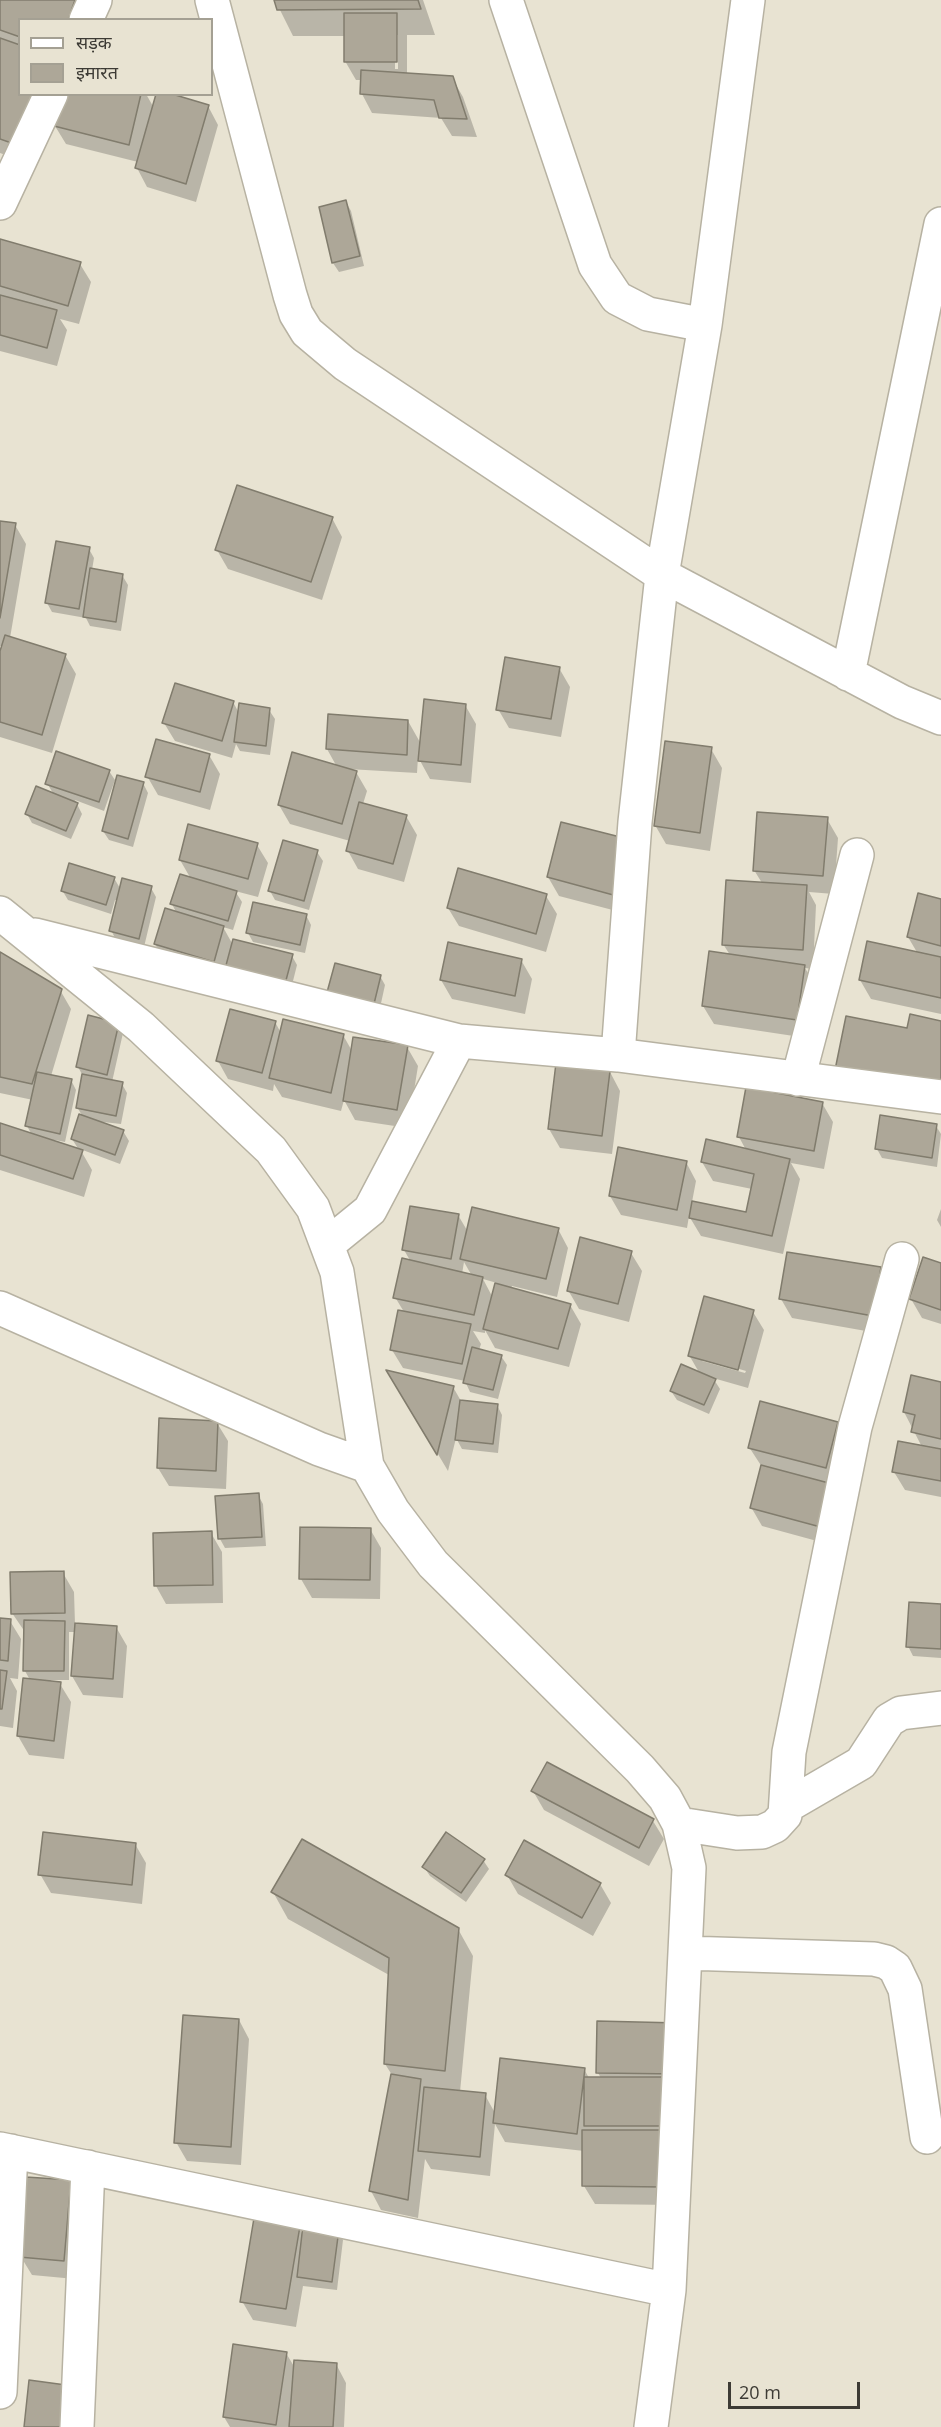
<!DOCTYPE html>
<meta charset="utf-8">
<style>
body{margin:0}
#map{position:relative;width:941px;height:2427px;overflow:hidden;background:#e8e3d2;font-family:"Open Sans","Noto Sans Devanagari",sans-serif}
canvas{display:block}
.legend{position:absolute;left:18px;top:18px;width:195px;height:78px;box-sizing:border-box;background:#e8e3d2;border:2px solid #a4a093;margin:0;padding:8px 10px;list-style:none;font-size:18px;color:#3d3b35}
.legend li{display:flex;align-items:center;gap:12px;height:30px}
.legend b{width:30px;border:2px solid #a4a093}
.scale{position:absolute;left:728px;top:2382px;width:132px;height:27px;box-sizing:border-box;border:3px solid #3d3b35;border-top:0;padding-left:8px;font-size:18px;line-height:21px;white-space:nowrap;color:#3d3b35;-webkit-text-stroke:4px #e8e3d2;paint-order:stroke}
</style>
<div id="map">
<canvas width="941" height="2427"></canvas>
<ul class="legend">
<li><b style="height:8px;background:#fff"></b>सड़क</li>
<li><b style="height:16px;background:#ada798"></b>इमारत</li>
</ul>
<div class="scale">20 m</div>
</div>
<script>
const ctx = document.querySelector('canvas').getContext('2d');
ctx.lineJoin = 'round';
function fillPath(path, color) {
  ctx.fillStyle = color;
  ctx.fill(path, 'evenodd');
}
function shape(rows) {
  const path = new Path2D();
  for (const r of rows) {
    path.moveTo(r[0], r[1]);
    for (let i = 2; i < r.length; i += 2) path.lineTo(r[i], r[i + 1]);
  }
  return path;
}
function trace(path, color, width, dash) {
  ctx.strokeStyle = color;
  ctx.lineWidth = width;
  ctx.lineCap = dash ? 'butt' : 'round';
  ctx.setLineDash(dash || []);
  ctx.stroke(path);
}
const shadow = shape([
 [0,0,92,0,85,20,20,20,20,94,28,163,0,153],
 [275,0,423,0,435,35,407,35,407,75,452,78,463,97,477,137,452,136,441,118,372,113,362,94,362,80,356,80,345,61,346,36,293,36],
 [395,35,398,35,398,69,395,69],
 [63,94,146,94,154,108,208,106,218,125,196,202,147,187,137,168,138,162,66,144,55,126],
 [346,202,351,211,364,266,339,272,333,263],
 [0,240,80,264,91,282,79,324,60,319,67,330,57,366,0,351],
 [332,518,342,537,322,600,228,569,217,550],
 [0,522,15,525,26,544,10,638,65,655,76,674,52,753,0,737,0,657,3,646,0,646],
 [89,549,94,558,92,570,122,575,128,585,121,631,90,626,86,618,52,612,47,603],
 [559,668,570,687,561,737,509,728,498,709],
 [233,702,239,713,269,710,275,719,270,755,240,751,236,744,232,758,175,741,164,723],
 [465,705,476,724,471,783,430,779,418,757,417,773,348,769,356,772,367,791,363,804,406,816,417,835,404,882,358,869,348,851,350,841,290,824,279,805,337,767,327,749,408,721,421,744],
 [711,749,722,768,710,851,666,844,655,825],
 [209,755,220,774,210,810,158,795,147,776],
 [109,771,115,780,104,811,75,800,82,814,71,839,32,823,27,814,54,795,47,783],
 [143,783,148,793,133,847,109,840,103,831],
 [827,819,838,838,834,894,809,892,816,905,813,969,805,968,815,985,807,1038,714,1024,703,1006,730,955,723,944,762,883,754,870],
 [562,824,628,914,559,896,548,877],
 [257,845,268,863,258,897,235,891,242,902,233,930,223,927,233,945,292,956,297,965,290,993,166,963,155,944,177,914,172,904,191,879,180,860],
 [317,852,323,861,309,910,275,900,270,891],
 [114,878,121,890,151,888,156,897,144,947,116,940,111,930,118,900,115,900,111,914,68,900,62,890],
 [546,896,557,914,546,952,459,926,448,908],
 [941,900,941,1014,871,999,860,980,918,954,908,937],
 [306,915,311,925,305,953,253,942,248,933],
 [0,954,60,990,71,1009,51,1076,71,1080,76,1090,65,1142,55,1140,54,1142,79,1150,72,1139,83,1117,77,1107,83,1076,78,1067,118,1024,123,1033,112,1082,122,1084,127,1093,121,1124,94,1121,123,1131,129,1141,120,1164,80,1149,92,1170,84,1197,0,1170,0,1125,32,1135,27,1126,33,1100,0,1093],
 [521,960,532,979,525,1014,452,999,441,980],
 [380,976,385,985,378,1017,327,996],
 [275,1022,281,1033,343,1035,352,1051,407,1047,418,1066,408,1128,355,1120,344,1100,341,1111,282,1097,274,1084,273,1091,228,1079,218,1061],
 [610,1072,620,1091,612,1154,560,1148,549,1129],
 [822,1103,833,1122,824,1169,791,1163,800,1179,783,1254,701,1236,689,1216,687,1228,621,1215,610,1196,686,1162,696,1181,692,1202,747,1214,752,1189,713,1181,702,1162,746,1150,739,1137],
 [936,1126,941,1134,937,1167,882,1158,877,1149],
 [941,1209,941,1227,937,1220],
 [458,1215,468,1232,558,1229,568,1248,557,1297,512,1286,511,1289,570,1305,581,1324,569,1367,495,1348,485,1330,485,1333,473,1331,481,1344,479,1350,501,1356,507,1365,498,1399,470,1392,465,1381,403,1368,392,1350,404,1312,395,1297,411,1262,404,1250],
 [464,1262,472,1276,462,1274],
 [483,1279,497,1283,493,1298],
 [631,1253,642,1271,629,1322,579,1309,568,1290],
 [941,1265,941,1324,922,1318,911,1299],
 [880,1269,891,1288,883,1334,792,1318,781,1299],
 [753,1312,764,1330,748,1388,713,1378,720,1389,709,1414,677,1400,671,1391,700,1374,689,1355],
 [702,1358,746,1371,745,1373,702,1361],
 [389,1372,453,1387,461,1401,497,1405,502,1415,498,1453,462,1449,456,1438,448,1471],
 [941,1384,941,1497,905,1490,894,1472,922,1447,904,1412],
 [217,1423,228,1441,226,1489,169,1486,158,1468],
 [837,1423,848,1442,839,1547,762,1526,751,1507,762,1467,749,1447],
 [258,1495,263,1504,266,1546,225,1548,220,1539],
 [370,1529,381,1548,380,1599,312,1598,301,1579],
 [211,1533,222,1552,223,1603,166,1604,156,1586],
 [63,1573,74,1592,75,1624,116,1627,127,1646,123,1698,83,1695,72,1676,76,1632,69,1632,69,1680,51,1680,50,1682,60,1684,71,1702,64,1759,29,1755,18,1736,30,1680,25,1671,25,1632,12,1613],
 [941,1606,941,1658,913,1656,908,1646],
 [0,1620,10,1621,21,1639,18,1679,10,1678,17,1691,13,1728,0,1726],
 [533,1791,653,1821,664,1839,649,1866,544,1810],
 [135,1844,146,1863,142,1904,51,1893,40,1874],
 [483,1860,489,1869,466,1902,430,1876,424,1867],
 [507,1875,600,1884,611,1903,593,1936,518,1894],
 [273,1892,458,1929,473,1956,460,2092,485,2095,495,2113,584,2069,589,2078,601,2078,598,2073,678,2024,672,2205,595,2204,584,2186,584,2151,505,2142,495,2124,490,2176,431,2169,425,2159,418,2218,381,2210,371,2191,392,2075,385,2064,389,1975,288,1919],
 [239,2020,249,2039,241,2165,187,2161,176,2142],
 [70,2182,81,2200,75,2279,32,2275,21,2257],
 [299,2227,303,2235,338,2231,343,2240,337,2290,303,2286,296,2327,253,2320,242,2301],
 [286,2353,295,2368,336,2364,346,2383,344,2427,230,2427,224,2417]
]);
const building = shape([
 [0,0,75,0,68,20,20,20,20,37,0,30,0,0],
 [274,0,418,0,421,9,277,10,274,0],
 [344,13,397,13,397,62,344,62,344,13],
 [0,38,20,45,20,94,36,94,17,145,0,139,0,38],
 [361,70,453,76,467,119,439,118,434,100,360,94,361,70],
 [61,94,141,94,129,145,54,126,61,94],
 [156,94,172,94,209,105,186,184,135,168,156,94],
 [346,200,360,256,332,263,319,207,346,200],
 [0,239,81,262,68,306,0,286,0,239],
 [0,295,57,310,47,348,0,335,0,295],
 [237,485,333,517,311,582,215,550,237,485],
 [0,521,16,523,0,618,0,521],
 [56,541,90,547,79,609,45,603,56,541],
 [90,568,123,574,116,622,83,617,90,568],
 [5,635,66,654,42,735,0,722,0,651,5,635],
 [505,657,560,667,551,719,496,710,505,657],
 [175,683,234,701,222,741,162,723,175,683],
 [424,699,466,704,461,765,418,761,424,699],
 [239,703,270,708,266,746,234,742,239,703],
 [328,714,408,720,407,755,326,749,328,714],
 [156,739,210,754,200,792,145,777,156,739],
 [665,741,712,747,700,833,654,826,665,741],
 [56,751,110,770,99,802,45,784,56,751],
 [292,752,357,771,342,824,278,805,292,752],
 [117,775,144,782,128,839,102,831,117,775],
 [36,786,78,803,66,831,25,814,36,786],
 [359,802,407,815,393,864,346,851,359,802],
 [757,812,828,817,823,876,753,871,757,812],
 [561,822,632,840,617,896,547,877,561,822],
 [188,824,258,843,248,879,179,860,188,824],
 [283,840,318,850,304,901,268,891,283,840],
 [69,863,115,877,106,905,61,891,69,863],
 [458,868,547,894,536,934,447,908,458,868],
 [180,874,237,891,228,921,170,904,180,874],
 [122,878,152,886,139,939,109,931,122,878],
 [726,880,807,885,803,950,722,945,726,880],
 [918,893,941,899,941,946,907,937,918,893],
 [253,902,307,914,300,945,246,933,253,902],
 [165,908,224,926,214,962,154,944,165,908],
 [233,939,293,954,285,984,225,969,233,939],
 [867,941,941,957,941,998,859,980,867,941],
 [448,942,522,959,515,996,440,980,448,942],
 [709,951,805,965,797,1020,702,1006,709,951],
 [0,952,62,989,32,1084,0,1077,0,952],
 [335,963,381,975,373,1008,326,996,335,963],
 [230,1009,276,1021,262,1073,216,1061,230,1009],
 [910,1014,941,1021,941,1092,835,1070,846,1016,907,1028,910,1014],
 [88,1015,119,1023,107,1075,76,1067,88,1015],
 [283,1019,344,1034,331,1093,269,1078,283,1019],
 [353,1037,408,1045,397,1110,343,1101,353,1037],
 [556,1063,610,1071,602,1136,548,1129,556,1063],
 [37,1072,72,1079,60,1134,25,1126,37,1072],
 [82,1074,123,1082,116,1116,76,1108,82,1074],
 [746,1087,823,1102,814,1151,737,1137,746,1087],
 [79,1114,124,1130,115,1155,71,1139,79,1114],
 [880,1115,937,1124,932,1158,875,1149,880,1115],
 [0,1123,83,1150,73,1179,0,1155,0,1123],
 [706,1139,790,1159,772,1236,689,1218,692,1201,746,1212,754,1174,701,1162,706,1139],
 [618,1147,687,1161,677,1210,609,1196,618,1147],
 [410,1206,459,1214,451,1259,402,1250,410,1206],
 [472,1207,559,1228,546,1279,460,1259,472,1207],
 [580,1237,632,1251,618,1304,567,1291,580,1237],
 [787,1252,881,1267,873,1316,779,1299,787,1252],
 [923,1257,941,1263,941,1310,909,1299,923,1257],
 [402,1258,483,1277,474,1315,393,1298,402,1258],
 [495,1283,571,1304,558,1349,483,1329,495,1283],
 [704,1296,754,1310,738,1370,688,1356,704,1296],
 [398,1310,471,1324,462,1364,390,1350,398,1310],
 [472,1347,502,1355,493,1390,463,1383,472,1347],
 [681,1364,716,1379,704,1405,670,1391,681,1364],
 [386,1370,454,1386,437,1455,386,1370],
 [911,1375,941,1382,941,1439,911,1432,915,1415,903,1412,911,1375],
 [460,1400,498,1404,493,1444,455,1440,460,1400],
 [760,1401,838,1422,826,1468,748,1448,760,1401],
 [159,1418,218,1421,216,1471,157,1468,159,1418],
 [898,1441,941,1449,941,1481,892,1472,898,1441],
 [761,1465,840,1486,828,1529,750,1508,761,1465],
 [259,1493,262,1537,218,1539,215,1496,259,1493],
 [300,1527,371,1528,370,1580,299,1579,300,1527],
 [212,1531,213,1585,154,1586,153,1533,212,1531],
 [64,1571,65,1613,11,1614,10,1572,64,1571],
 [909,1602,941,1604,941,1649,906,1647,909,1602],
 [0,1618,11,1619,8,1661,0,1660,0,1618],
 [24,1620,65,1621,64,1671,23,1671,24,1620],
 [75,1623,117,1626,113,1679,71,1676,75,1623],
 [0,1670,7,1671,2,1709,0,1709,0,1670],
 [23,1678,61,1682,54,1741,17,1736,23,1678],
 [547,1762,654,1819,639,1848,531,1791,547,1762],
 [43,1832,136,1843,132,1885,38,1875,43,1832],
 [446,1832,485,1859,461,1893,422,1867,446,1832],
 [302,1839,459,1928,445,2071,384,2064,389,1958,271,1892,302,1839],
 [524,1840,601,1883,582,1918,505,1875,524,1840],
 [183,2015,239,2019,231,2147,174,2143,183,2015],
 [597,2021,679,2023,678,2074,596,2073,597,2021],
 [500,2058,585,2068,577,2134,493,2123,500,2058],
 [391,2074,421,2079,408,2200,369,2191,391,2074],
 [584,2077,667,2077,667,2126,584,2126,584,2077],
 [424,2087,486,2093,480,2157,418,2151,424,2087],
 [582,2130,662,2130,662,2187,582,2186,582,2130],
 [26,2177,71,2180,64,2261,19,2257,26,2177],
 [254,2218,300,2226,286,2309,240,2302,254,2218],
 [303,2225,339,2229,332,2282,297,2277,303,2225],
 [233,2344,287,2352,276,2425,223,2417,233,2344],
 [294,2360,337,2363,333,2427,289,2427,294,2360],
 [29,2380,66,2385,61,2427,24,2427,29,2380]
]);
const minor = shape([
 [212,0,290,295,296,314,307,332,345,364,662,575,902,702,941,718],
 [506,0,595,265,617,298,648,314,705,325],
 [86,20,95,0],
 [0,203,51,94],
 [848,674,941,224],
 [0,913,141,1027,271,1150,313,1208,337,1272,367,1466,393,1511,433,1564,640,1769,665,1798,679,1824,689,1868,669,2290,651,2427],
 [35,935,459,1041,618,1055,941,1097],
 [618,1055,635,822,662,575,705,325,748,0],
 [798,1079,857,855],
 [327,1245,370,1210,459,1041],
 [0,1308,319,1449,367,1466],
 [787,1806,861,1763,889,1720,901,1713,941,1708],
 [679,1824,737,1833,762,1832,775,1826,785,1815,789,1752,855,1427,902,1259],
 [685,1953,874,1959,886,1962,895,1968,905,1989,927,2137],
 [0,2149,669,2290],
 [0,2392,11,2151],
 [77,2427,88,2167]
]);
fillPath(shadow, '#0003');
fillPath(building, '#ada798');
trace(building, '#817c6d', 1.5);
trace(minor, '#b7b2a2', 36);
trace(minor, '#fff', 33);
</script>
